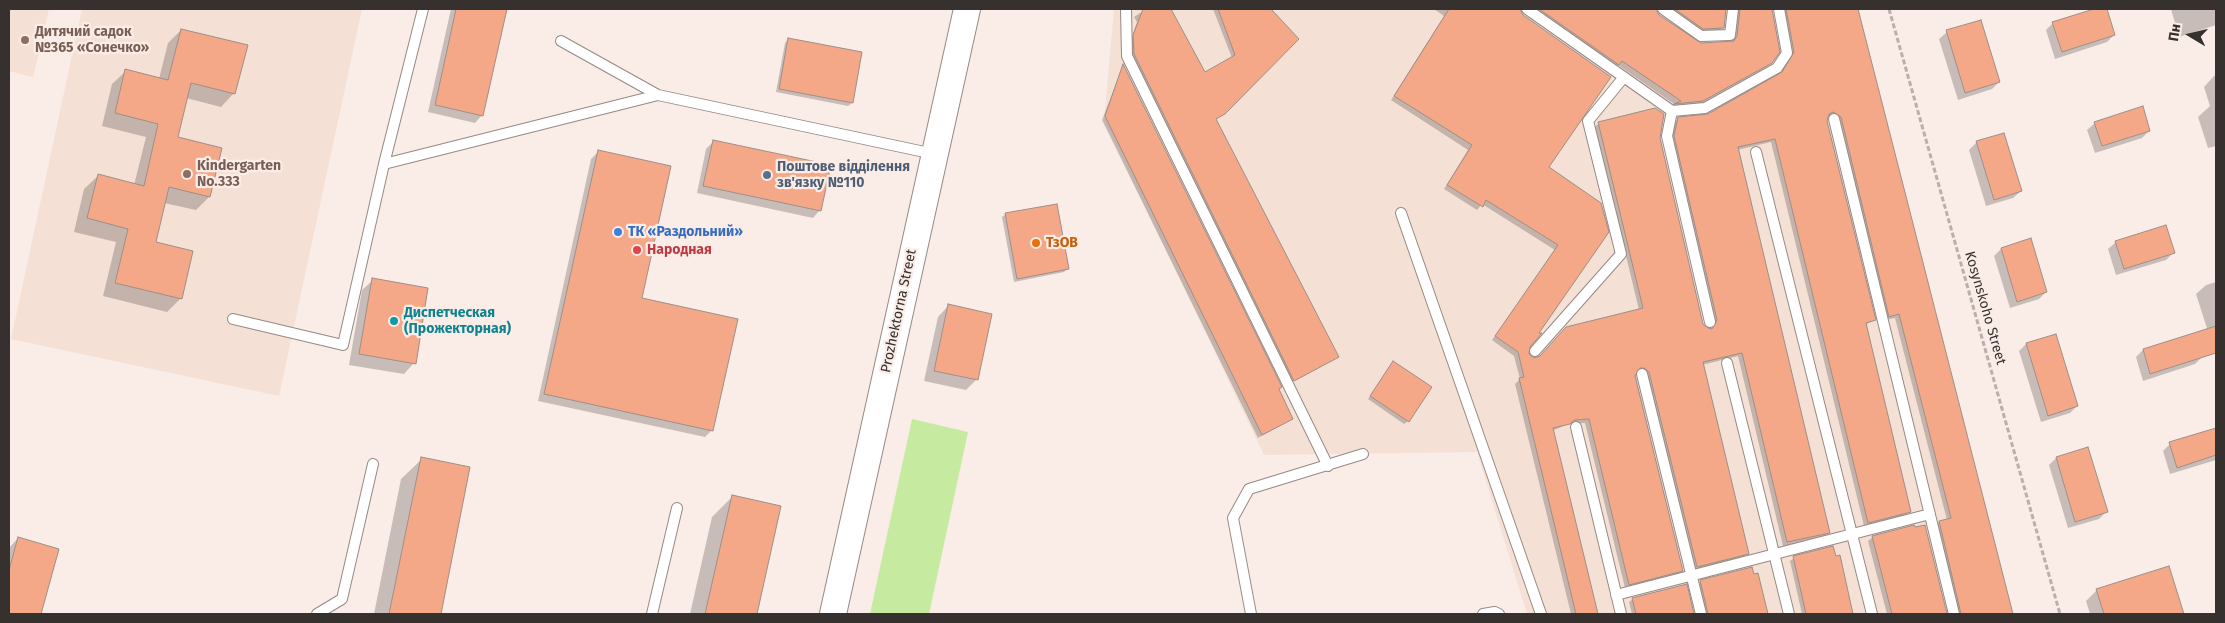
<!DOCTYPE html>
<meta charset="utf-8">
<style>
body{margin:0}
#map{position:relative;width:2225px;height:623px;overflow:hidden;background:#faece6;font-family:"Fira Sans",sans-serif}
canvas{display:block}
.frame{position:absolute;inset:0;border:10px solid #36312e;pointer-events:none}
.north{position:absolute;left:2165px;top:10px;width:50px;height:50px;-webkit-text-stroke:4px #faece6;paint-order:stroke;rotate:279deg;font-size:14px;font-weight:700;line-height:20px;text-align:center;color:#36312e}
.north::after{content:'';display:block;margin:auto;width:18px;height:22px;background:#36312e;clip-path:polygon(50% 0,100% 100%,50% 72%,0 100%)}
</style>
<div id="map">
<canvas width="2225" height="623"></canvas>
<div class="frame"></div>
<div class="north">Пн</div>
</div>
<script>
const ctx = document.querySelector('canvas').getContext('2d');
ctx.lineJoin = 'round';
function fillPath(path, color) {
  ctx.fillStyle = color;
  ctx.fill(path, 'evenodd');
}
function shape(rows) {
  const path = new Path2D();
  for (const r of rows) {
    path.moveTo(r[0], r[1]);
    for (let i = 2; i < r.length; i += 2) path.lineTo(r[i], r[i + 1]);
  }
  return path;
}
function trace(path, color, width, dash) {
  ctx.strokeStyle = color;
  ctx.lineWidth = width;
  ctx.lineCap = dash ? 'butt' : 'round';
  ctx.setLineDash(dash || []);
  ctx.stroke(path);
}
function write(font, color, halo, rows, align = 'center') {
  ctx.font = font + ' "Fira Sans",sans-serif';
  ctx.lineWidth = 4.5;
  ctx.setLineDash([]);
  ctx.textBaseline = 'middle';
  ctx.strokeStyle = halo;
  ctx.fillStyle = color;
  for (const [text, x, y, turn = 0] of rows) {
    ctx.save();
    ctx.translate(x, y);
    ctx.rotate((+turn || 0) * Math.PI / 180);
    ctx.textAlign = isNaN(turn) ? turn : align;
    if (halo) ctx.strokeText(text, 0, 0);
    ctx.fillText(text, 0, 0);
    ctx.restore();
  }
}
const built = shape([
 [9,9,49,9,33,77,9,71],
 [82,9,362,9,279,396,11,339],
 [1114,9,1846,9,2013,614,1527,614,1477,452,1264,455,1104,121]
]);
const green = shape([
 [912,419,968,432,929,614,870,614]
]);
const shadow = shape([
 [451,9,506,9,482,115,475,123,428,112],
 [1146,9,1170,9,1204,73,1232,58,1213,9,1275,9,1271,10,1297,39,1220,117,1215,120,1338,357,1290,383,1131,58,1131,40,1137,22,1134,17],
 [1434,9,1521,9,1548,167,1600,203,1528,346,1527,353,1530,358,1540,357,1639,310,1595,127,1599,123,1659,138,1702,324,1708,330,1712,328,1670,141,1674,123,1678,119,1709,115,1780,75,1790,58,1780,9,1857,9,2012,614,1956,614,1935,527,1939,522,1947,520,1895,318,1885,320,1832,116,1828,116,1826,120,1874,320,1865,325,1909,511,1905,516,1864,526,1771,142,1737,150,1829,532,1824,537,1783,546,1738,356,1702,365,1747,553,1743,557,1692,571,1643,373,1635,373,1682,570,1678,574,1625,588,1585,423,1568,424,1552,431,1597,614,1571,614,1515,384,1520,379,1514,356,1492,340,1555,250,1482,204,1477,210,1444,189,1468,150,1391,100,1444,16],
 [1529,9,1655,9,1658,15,1701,44,1733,41,1736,15,1733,9,1771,9,1778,51,1766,67,1698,105,1671,107,1674,104,1618,65,1614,69],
 [1665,9,1725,9,1723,28,1718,32,1698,33],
 [2099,9,2106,9,2114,35,2107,42,2055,59,2046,30,2053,23],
 [2171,9,2216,9,2216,25,2179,37],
 [181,30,234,93,221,107,186,98,176,138,221,149,209,197,196,210,164,203,154,243,181,298,167,312,103,296,116,242,74,232,84,189,98,176,134,185,146,137,102,126,112,84,126,71,159,79,168,43],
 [1947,32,1999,82,1992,89,1958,100,1939,39],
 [788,39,852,103,848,106,776,92,785,43],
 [1123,66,1292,419,1258,438,1102,120],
 [2214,76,2216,76,2216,146,2208,148,2198,117,2210,106,2204,87],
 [2095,123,2149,131,2142,138,2095,153,2087,130],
 [2003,134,2021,191,2013,198,1986,206,1969,150,1976,143],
 [714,141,820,210,813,218,697,193,706,149],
 [598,152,641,299,712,430,705,437,538,401,591,159],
 [1006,214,1067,269,1064,272,1014,282,1002,217],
 [2116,242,2173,253,2166,260,2116,275,2108,249],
 [2001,249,2046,292,2039,299,2010,308,1994,256],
 [373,280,414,363,404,374,349,365,362,290],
 [2216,282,2216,339,2211,341,2196,294,2206,285],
 [948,306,976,380,966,390,924,381,938,317],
 [2055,335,2077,406,2070,413,2041,422,2019,351,2026,344],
 [2143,350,2202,357,2195,364,2143,381,2136,357],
 [1390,366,1408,421,1404,424,1368,399],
 [2216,429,2216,460,2170,474,2163,451,2170,444],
 [2087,449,2107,511,2099,519,2068,528,2049,465,2056,458],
 [422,459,469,468,439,614,374,614,401,479],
 [732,497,780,507,756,614,690,614,712,517],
 [1924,526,1946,614,1887,614,1868,541,1873,537],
 [18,538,58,549,40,614,9,614,9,548],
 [1839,557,1852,614,1802,614,1790,561,1794,558],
 [1757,575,1767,614,1704,614,1697,585,1700,582],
 [1686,585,1693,614,1632,614,1629,602,1633,599],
 [2097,590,2183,614,2090,614,2086,601]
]);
const building = shape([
 [456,9,507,9,483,116,435,105,456,9],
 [1143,9,1171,9,1205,72,1235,55,1218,9,1271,9,1299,39,1225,114,1216,119,1339,357,1294,381,1134,54,1133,35,1143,9],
 [1449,9,1520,9,1523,15,1611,77,1549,167,1601,203,1609,232,1539,333,1542,333,1530,347,1529,354,1534,358,1540,356,1566,327,1643,308,1598,122,1655,108,1664,114,1660,138,1703,324,1708,328,1712,329,1717,320,1674,136,1678,117,1708,114,1782,72,1794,52,1786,9,1858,9,2013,614,1961,614,1939,521,1951,518,1899,314,1889,317,1841,117,1833,112,1829,114,1827,121,1876,320,1866,323,1911,512,1868,523,1775,139,1738,147,1830,533,1787,542,1742,353,1703,362,1749,554,1697,567,1649,372,1644,368,1640,368,1635,376,1683,571,1629,585,1589,419,1574,420,1570,424,1553,428,1598,614,1576,614,1519,378,1524,377,1518,352,1495,336,1558,245,1486,200,1483,207,1447,185,1472,145,1394,96,1449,9],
 [1539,9,1656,9,1659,15,1701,43,1734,41,1737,36,1740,9,1772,9,1780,52,1772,63,1703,101,1674,104,1681,101,1622,61,1619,65,1539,9],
 [1675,9,1726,9,1724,28,1703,29,1675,9],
 [2094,9,2107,9,2115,35,2062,52,2052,22,2094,9],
 [1981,20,2000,82,1965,93,1946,30,1981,20],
 [181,29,248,45,235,94,191,83,178,137,222,148,210,197,169,187,156,242,193,251,182,299,115,283,128,229,87,218,98,174,144,186,158,124,115,113,125,69,168,80,181,29],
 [788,38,862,52,853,103,779,89,788,38],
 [1123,64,1282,387,1279,389,1293,419,1262,435,1105,116,1123,64],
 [2143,106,2150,131,2102,146,2094,122,2143,106],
 [2004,133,2022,191,1994,200,1976,141,2004,133],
 [713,140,831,165,821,211,703,186,713,140],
 [598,150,671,166,642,298,738,319,713,431,544,394,598,150],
 [1057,204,1069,269,1017,279,1005,213,1057,204],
 [2166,225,2175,253,2124,269,2115,241,2166,225],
 [2031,238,2047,292,2017,302,2001,248,2031,238],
 [372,278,428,288,416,364,359,354,372,278],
 [948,304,992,314,978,380,934,371,948,304],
 [2216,326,2216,353,2150,374,2143,349,2216,326],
 [2056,334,2078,406,2048,416,2026,343,2056,334],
 [1393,361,1432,387,1409,422,1370,396,1393,361],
 [2216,428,2216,455,2177,468,2169,442,2216,428],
 [2088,447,2108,512,2075,522,2056,457,2088,447],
 [421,457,470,467,441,614,389,614,421,457],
 [732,495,781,506,757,614,705,614,732,495],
 [1914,525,1915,527,1925,525,1947,614,1892,614,1872,536,1914,525],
 [18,537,59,549,41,614,9,614,9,570,18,537],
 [1833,546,1836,556,1840,555,1853,614,1806,614,1793,556,1833,546],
 [2169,566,2184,614,2104,614,2096,589,2169,566],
 [1752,567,1754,574,1758,573,1768,614,1708,614,1700,580,1752,567],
 [1687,584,1694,614,1636,614,1632,598,1687,584]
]);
const path = shape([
 [1889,9,2060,614]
]);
const service = shape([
 [423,9,384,164,658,95,934,154],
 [1126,9,1127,56,1328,466],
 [1527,9,1672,111,1705,108,1777,68,1787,53,1779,9],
 [1663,9,1701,36,1730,35,1733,9],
 [561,41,658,95],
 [1672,111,1667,136,1710,322],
 [1834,119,1954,614],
 [1756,152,1872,614],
 [1401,213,1541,614],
 [233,319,343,345,384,164],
 [1535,351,1621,254,1588,121,1624,77],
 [1727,363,1789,614],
 [1642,374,1701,614],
 [1576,427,1621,614],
 [1616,595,1930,514],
 [317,614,342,599,373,464],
 [652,614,677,508],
 [1251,614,1233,518,1249,489,1363,454],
 [1483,614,1495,612,1499,614]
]);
const tertiary = shape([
 [833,614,967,9]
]);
const markers = [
 [25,40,5,"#8d6e63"],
 [187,174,5,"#8d6e63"],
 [767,175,5,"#5c6f8a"],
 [618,232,5,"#3f7fe0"],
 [1036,243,5,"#e8710a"],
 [637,250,5,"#e0444e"],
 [394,321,5,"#0f9aa8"]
];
const educationNames = [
 ["Дитячий садок",35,32],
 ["№365 «Сонечко»",35,48],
 ["Kindergarten",197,166],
 ["No.333",197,182]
];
const serviceNames = [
 ["Поштове відділення",777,167],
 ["зв'язку №110",777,183]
];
const shopNames = [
 ["ТК «Раздольний»",628,232]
];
const foodNames = [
 ["ТзОВ",1046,243]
];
const healthNames = [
 ["Народная",647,250]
];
const streetNames = [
 ["Kosynskoho Street",1985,308,74],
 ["Prozhektorna Street",899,311,-78]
];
const cultureNames = [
 ["Диспетческая",404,313],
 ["(Прожекторная)",404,329]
];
fillPath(built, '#f5e0d6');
fillPath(green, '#c5eaa0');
fillPath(shadow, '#0003');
fillPath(building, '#f4a887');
trace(building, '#9c8f89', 1);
trace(service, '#968a84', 12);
trace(tertiary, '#968a84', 28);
trace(path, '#baafaa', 3, [5, 2.5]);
trace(service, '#fff', 10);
trace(tertiary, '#fff', 26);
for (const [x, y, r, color] of markers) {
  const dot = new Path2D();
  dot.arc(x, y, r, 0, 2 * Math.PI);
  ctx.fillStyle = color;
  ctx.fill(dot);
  trace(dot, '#faece6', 2);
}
write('bold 14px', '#785e54', '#faece6', educationNames, 'left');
write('bold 14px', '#4e5e75', '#faece6', serviceNames, 'left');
write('bold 14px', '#366cbe', '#faece6', shopNames, 'left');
write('bold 14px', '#c56008', '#faece6', foodNames, 'left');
write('bold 14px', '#be3a42', '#faece6', healthNames, 'left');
write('14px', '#36312e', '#faece6', streetNames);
write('bold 14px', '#0d838f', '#faece6', cultureNames, 'left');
</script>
